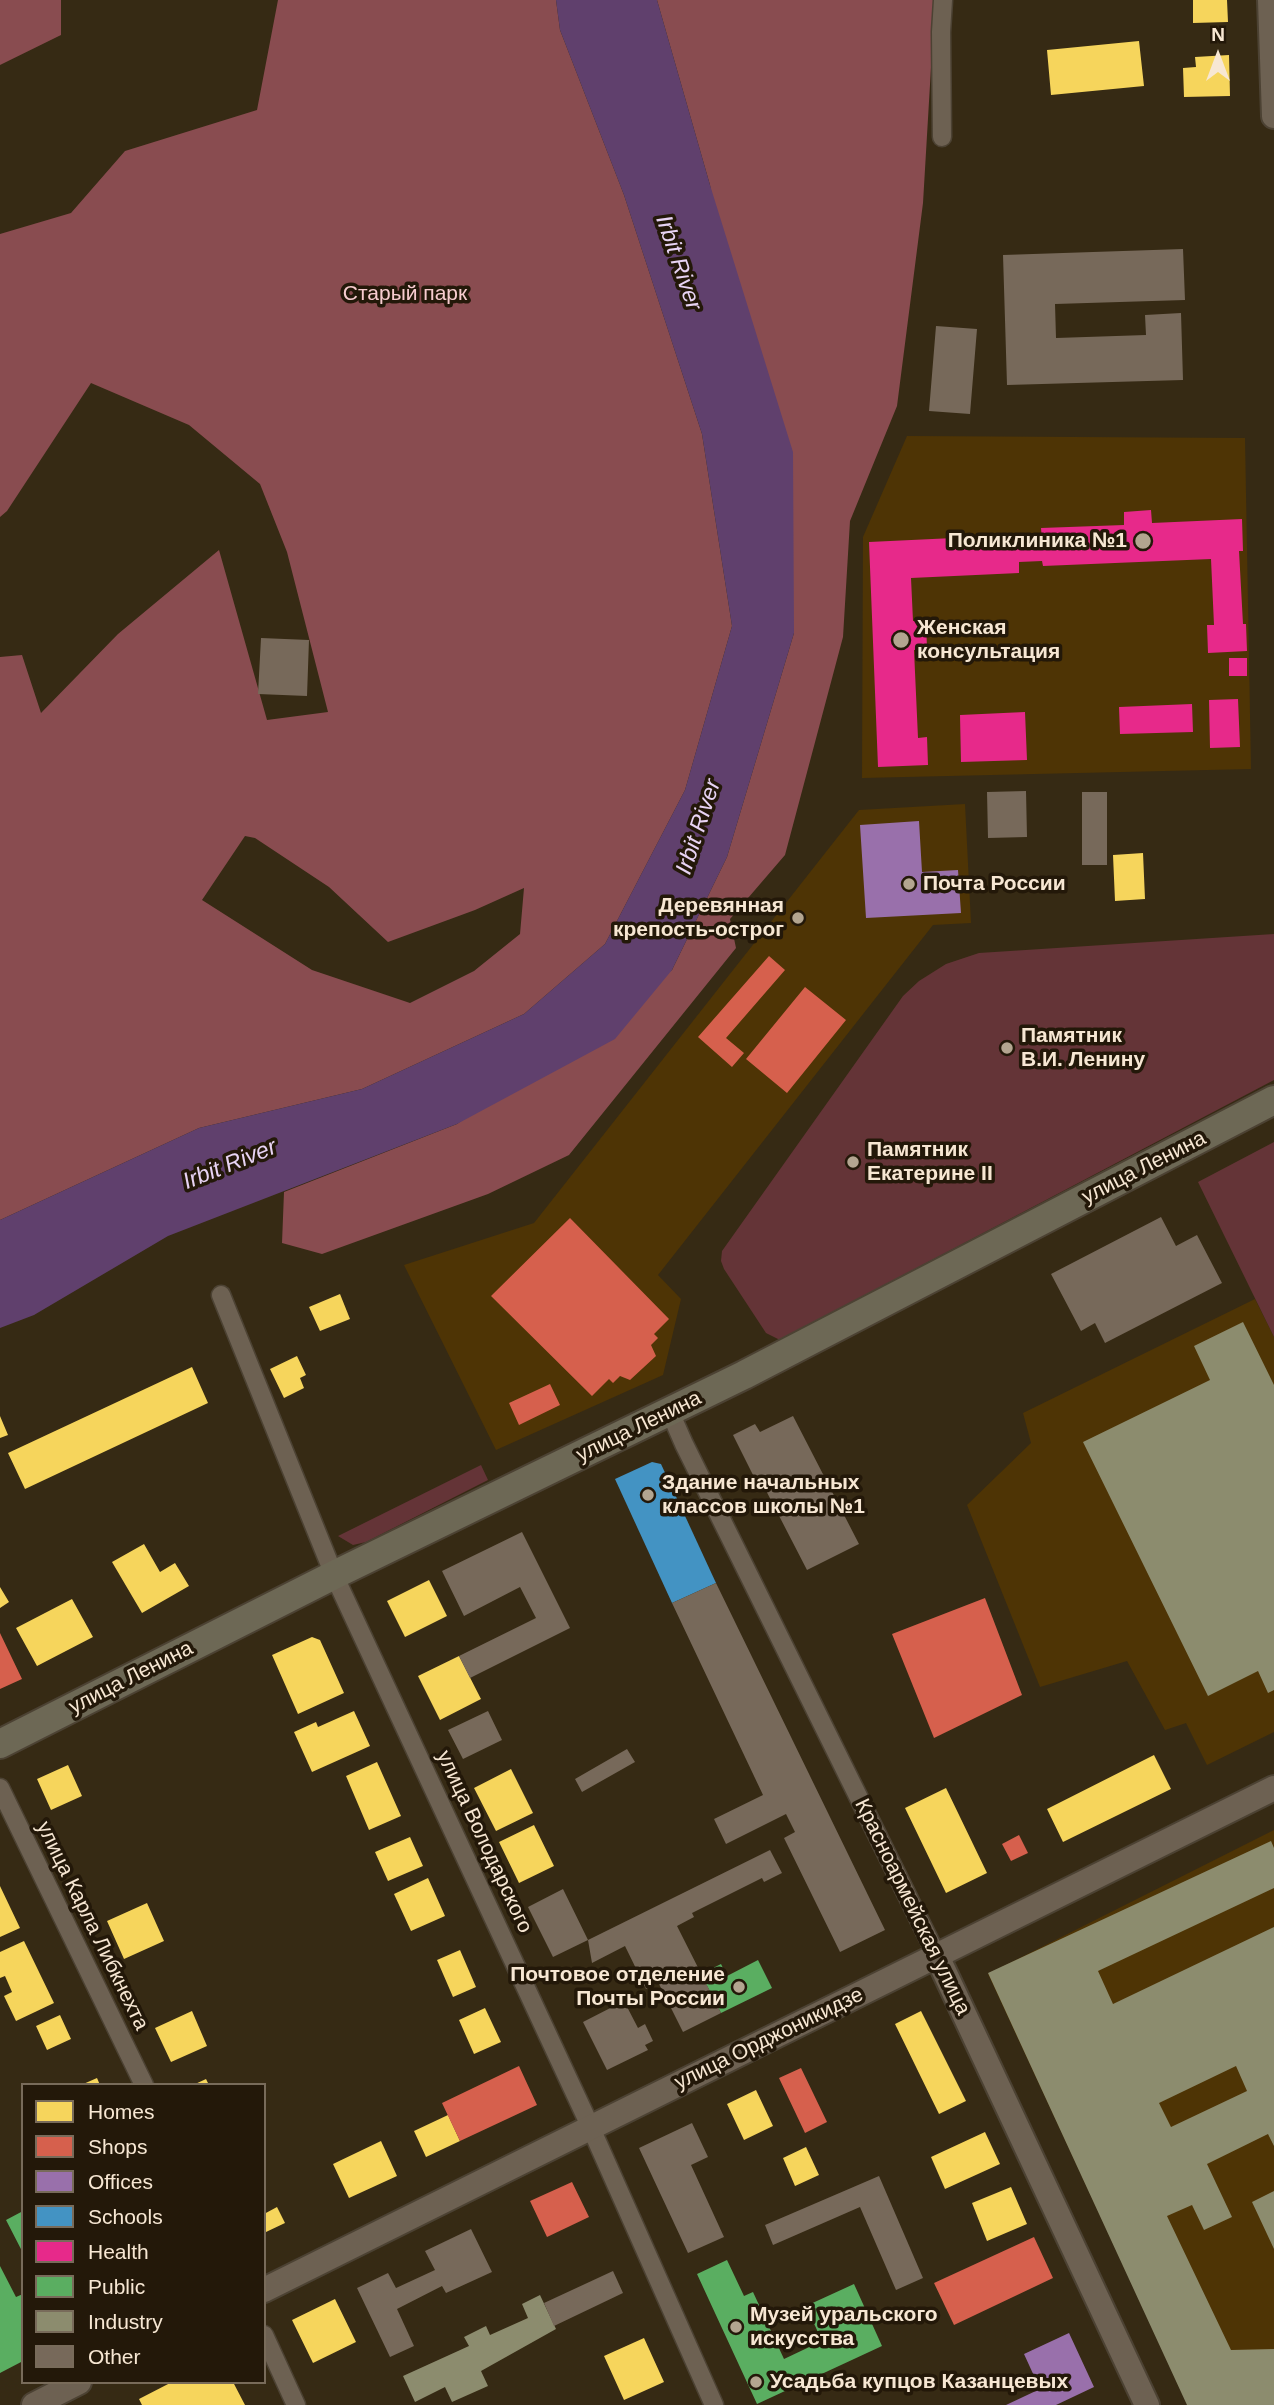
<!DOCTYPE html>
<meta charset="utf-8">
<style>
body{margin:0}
#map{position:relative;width:1274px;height:2405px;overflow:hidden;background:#362a14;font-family:Arial,sans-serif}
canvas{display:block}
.legend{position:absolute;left:21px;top:2083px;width:245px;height:301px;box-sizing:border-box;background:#231809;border:2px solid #786b5a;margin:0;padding:9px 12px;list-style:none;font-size:21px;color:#f7e7d3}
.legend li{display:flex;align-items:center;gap:14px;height:35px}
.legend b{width:35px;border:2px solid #786b5a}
.north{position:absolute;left:1183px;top:21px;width:70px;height:70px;-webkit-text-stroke:5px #231809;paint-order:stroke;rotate:0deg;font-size:19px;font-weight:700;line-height:28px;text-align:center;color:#f7e7d3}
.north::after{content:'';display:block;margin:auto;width:24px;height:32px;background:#f7e7d3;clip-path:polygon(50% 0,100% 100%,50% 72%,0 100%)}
</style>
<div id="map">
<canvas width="1274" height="2405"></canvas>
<ul class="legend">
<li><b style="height:19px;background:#f6d55c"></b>Homes</li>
<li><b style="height:19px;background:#d6604d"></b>Shops</li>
<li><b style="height:19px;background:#9970ab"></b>Offices</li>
<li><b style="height:19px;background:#4393c3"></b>Schools</li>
<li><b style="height:19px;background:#e7298a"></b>Health</li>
<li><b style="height:19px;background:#5aae61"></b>Public</li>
<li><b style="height:19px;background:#8c8c6e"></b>Industry</li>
<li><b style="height:19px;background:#77695a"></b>Other</li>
</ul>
<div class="north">N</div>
</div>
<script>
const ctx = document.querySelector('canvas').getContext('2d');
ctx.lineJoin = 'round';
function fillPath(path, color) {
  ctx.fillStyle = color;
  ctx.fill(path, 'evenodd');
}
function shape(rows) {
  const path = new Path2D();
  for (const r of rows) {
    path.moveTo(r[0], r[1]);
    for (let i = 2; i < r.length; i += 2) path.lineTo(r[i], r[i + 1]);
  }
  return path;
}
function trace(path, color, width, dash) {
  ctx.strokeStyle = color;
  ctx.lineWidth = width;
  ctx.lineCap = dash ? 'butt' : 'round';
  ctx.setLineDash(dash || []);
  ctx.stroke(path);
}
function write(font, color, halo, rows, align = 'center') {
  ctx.font = font + ' Arial,sans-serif';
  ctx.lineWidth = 7;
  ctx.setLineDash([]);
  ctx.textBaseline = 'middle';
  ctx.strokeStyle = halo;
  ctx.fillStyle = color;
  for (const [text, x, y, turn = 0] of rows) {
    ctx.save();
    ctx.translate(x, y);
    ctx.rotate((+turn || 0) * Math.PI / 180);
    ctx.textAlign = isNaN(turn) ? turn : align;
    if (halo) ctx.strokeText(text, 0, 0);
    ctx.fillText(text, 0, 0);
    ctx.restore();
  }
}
const built = shape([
 [907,436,1245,438,1251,769,862,778,863,537],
 [965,804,971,923,933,925,658,1275,681,1299,663,1375,496,1450,404,1265,534,1223,859,810],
 [1255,1299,1274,1337,1274,1732,1207,1765,1186,1723,1165,1730,1127,1661,1040,1687,967,1505,1031,1443,1023,1413],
 [1274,1830,1274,2405,1188,2405,988,1974]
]);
const green = shape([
 [1274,934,1274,1080,780,1340,766,1333,724,1269,721,1261,722,1251,903,996,919,981,946,964,979,953],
 [1274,1142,1274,1337,1198,1182],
 [481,1465,488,1480,366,1542,353,1545,338,1536]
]);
const forest = shape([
 [0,0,61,0,61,35,0,65],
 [278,0,556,0,560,30,624,195,702,434,732,626,685,790,605,944,524,1014,362,1089,199,1128,0,1220,0,657,22,655,41,713,118,634,219,550,267,720,328,712,287,552,260,484,189,425,91,383,7,511,0,517,0,234,71,213,125,151,257,110],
 [245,836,255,838,329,887,388,942,475,910,524,888,520,934,474,971,410,1003,312,970,202,900],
 [657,0,935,0,923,203,897,406,850,521,843,637,785,855,730,919,736,948,569,1155,488,1194,322,1254,282,1243,284,1192,457,1124,672,970,727,857,794,633,710,185]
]);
const water = shape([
 [556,0,657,0,710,185,793,452,794,633,727,857,672,970,615,1039,457,1124,168,1236,34,1315,0,1328,0,1220,199,1128,362,1089,524,1014,605,944,685,790,732,626,702,434,624,195,560,30]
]);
const homes = shape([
 [1193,0,1227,0,1228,22,1193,23],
 [1139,41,1144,86,1051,95,1047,50],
 [1229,55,1230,96,1184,97,1183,68,1196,67,1195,57],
 [1143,853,1145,899,1115,901,1113,855],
 [340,1294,350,1319,320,1331,309,1307],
 [297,1356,306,1375,300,1378,304,1388,284,1398,270,1369],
 [192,1367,208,1403,25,1489,8,1453],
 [0,1416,8,1435,0,1438],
 [144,1544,160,1572,175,1563,189,1586,142,1613,112,1562],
 [429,1580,447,1616,405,1637,387,1601],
 [0,1587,9,1602,0,1608],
 [72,1599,93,1637,37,1666,16,1628],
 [312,1637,320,1640,344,1693,298,1714,272,1655],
 [459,1656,481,1699,440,1720,418,1676],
 [354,1711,370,1746,312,1772,294,1732,316,1722,318,1727],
 [1154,1755,1171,1789,1063,1842,1047,1809],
 [377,1762,401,1816,369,1830,346,1776],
 [68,1765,82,1796,51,1810,37,1779],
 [511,1769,533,1813,496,1831,474,1788],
 [946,1788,987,1873,946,1893,905,1808],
 [534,1825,554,1866,519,1883,499,1842],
 [410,1837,423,1866,388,1881,375,1852],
 [428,1878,445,1916,411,1931,394,1894],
 [0,1886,20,1928,0,1937],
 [147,1903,164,1941,124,1959,107,1921],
 [24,1941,54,2003,16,2021,4,1996,12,1992,5,1976,0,1978,0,1952],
 [460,1950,476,1987,453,1997,437,1960],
 [485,2008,501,2042,474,2054,459,2020],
 [192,2011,207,2046,171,2062,155,2028],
 [921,2011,966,2101,939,2114,895,2024],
 [60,2015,71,2039,47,2050,36,2026],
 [97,2078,100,2085,81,2085],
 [206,2079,209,2085,193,2085],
 [756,2090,773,2126,744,2140,727,2104],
 [448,2115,460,2141,426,2157,414,2131],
 [985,2132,1000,2164,945,2189,931,2157],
 [381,2141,397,2176,349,2198,333,2164],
 [806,2147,819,2175,795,2186,783,2158],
 [1011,2187,1027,2224,987,2241,972,2203],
 [277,2207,285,2223,266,2232,264,2214],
 [335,2299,356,2342,313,2363,292,2320],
 [644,2338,664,2382,624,2400,604,2356],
 [172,2382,233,2382,245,2405,142,2405,139,2399]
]);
const shops = shape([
 [769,956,785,970,726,1038,744,1053,732,1067,698,1037],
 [805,987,846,1020,787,1093,746,1059],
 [570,1218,669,1319,654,1334,658,1338,651,1345,656,1356,630,1380,620,1376,613,1383,609,1379,592,1396,491,1296],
 [550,1384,560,1405,519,1425,509,1403],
 [985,1598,1022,1695,934,1738,892,1634],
 [0,1633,22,1679,0,1689],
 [1019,1835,1028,1853,1011,1861,1002,1844],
 [519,2066,537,2105,460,2141,442,2103],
 [801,2068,827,2122,805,2133,779,2078],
 [572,2182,589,2217,547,2237,530,2201],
 [1034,2237,1053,2278,954,2325,934,2283]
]);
const offices = shape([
 [919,821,922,872,958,870,961,913,866,918,860,825],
 [1069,2333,1094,2387,1056,2405,1006,2405,1040,2389,1024,2354]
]);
const schools = shape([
 [652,1462,661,1464,716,1583,672,1603,615,1479]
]);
const health = shape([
 [1151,510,1152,523,1242,519,1243,551,1239,551,1243,624,1246,624,1247,651,1208,653,1207,625,1214,625,1211,559,1043,566,1042,561,1019,562,1019,573,911,578,913,621,926,620,927,649,914,650,918,738,927,737,928,765,878,767,869,542,1017,535,1018,541,1042,540,1041,528,1124,525,1124,512],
 [1229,658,1247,658,1247,676,1229,676],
 [1238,699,1240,747,1210,748,1209,700],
 [1192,704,1193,732,1120,734,1119,707],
 [1025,712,1027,760,961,762,960,715]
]);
const public = shape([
 [758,1960,772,1988,721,2013,701,1974,721,1964,727,1976],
 [23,2211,23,2253,6,2220],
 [727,2260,744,2296,753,2292,784,2359,822,2341,806,2306,854,2284,882,2346,757,2404,697,2274],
 [0,2266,16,2297,23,2294,23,2361,0,2373]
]);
const industry = shape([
 [1243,1322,1274,1385,1274,1690,1268,1693,1258,1671,1208,1696,1083,1442,1210,1380,1194,1346],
 [1271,1841,1274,1848,1274,1888,1098,1971,1113,2004,1274,1927,1274,2146,1268,2134,1207,2164,1232,2217,1204,2230,1192,2205,1167,2216,1231,2350,1274,2349,1274,2405,1187,2405,988,1973],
 [1236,2066,1247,2091,1171,2127,1159,2103],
 [1274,2191,1274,2249,1252,2202],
 [540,2295,556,2329,481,2371,488,2386,452,2402,445,2387,415,2402,403,2376,469,2346,464,2337,486,2326,490,2335,528,2318,522,2304]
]);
const building = shape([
 [1183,249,1185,300,1055,304,1056,338,1146,335,1145,315,1181,313,1183,380,1007,385,1003,255],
 [936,326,977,329,970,414,929,411],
 [261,638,309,640,307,696,258,694],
 [1026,791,1027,837,988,838,987,792],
 [1082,792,1107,792,1107,865,1082,865],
 [1161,1217,1176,1246,1197,1235,1222,1283,1105,1343,1095,1323,1081,1331,1051,1274],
 [793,1416,859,1544,807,1570,759,1477,755,1479,733,1435,755,1424,760,1432],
 [522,1532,570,1628,470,1678,459,1656,536,1618,520,1587,464,1616,442,1571],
 [716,1583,885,1930,840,1952,784,1838,795,1832,786,1814,726,1844,714,1819,763,1795,672,1603],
 [488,1711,502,1740,463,1759,448,1730],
 [627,1749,635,1762,582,1792,575,1779],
 [770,1850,782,1873,764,1882,762,1878,692,1913,694,1917,677,1926,721,2013,683,2032,658,1982,646,1989,625,1946,592,1963,588,1940,553,1957,528,1907,563,1889,588,1940],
 [624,2001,638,2028,645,2024,653,2041,645,2045,648,2050,607,2070,583,2022],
 [692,2123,708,2157,691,2165,724,2237,688,2253,639,2148],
 [879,2176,923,2278,896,2290,860,2207,773,2245,765,2225],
 [471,2229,492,2272,446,2293,442,2286,397,2309,414,2346,390,2357,357,2288,388,2273,396,2288,435,2270,425,2251],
 [613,2271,623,2293,554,2326,544,2303]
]);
const street = shape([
 [942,137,941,32,943,0],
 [221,1295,334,1575,591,2128,714,2405],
 [670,1412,684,1444,937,1956],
 [0,1788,144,2085],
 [264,2335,296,2405]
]);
const secondary = shape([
 [1270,0,1274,116],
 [937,1956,1147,2405],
 [264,2290,1274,1788],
 [34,2405,79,2382]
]);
const primary = shape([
 [0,1744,334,1575,744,1375,1274,1100]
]);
const markers = [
 [1143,541,9,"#b3a590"],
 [901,640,9,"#b3a590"],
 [909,884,7,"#b3a590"],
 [798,918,7,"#b3a590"],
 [1007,1048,7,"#b3a590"],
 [853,1162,7,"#b3a590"],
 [648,1495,7,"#b3a590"],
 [739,1987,7,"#b3a590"],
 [736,2327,7,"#b3a590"],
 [756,2382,7,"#b3a590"]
];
const parkNames = [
 ["Старый парк",405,294]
];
const poiNames = [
 ["Поликлиника №1",1127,541,"right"],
 ["Женская",917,628],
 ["консультация",917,652],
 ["Почта России",923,884],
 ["Деревянная",784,906,"right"],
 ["крепость-острог",784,930,"right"],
 ["Памятник",1021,1036],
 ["В.И. Ленину",1021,1060],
 ["Памятник",867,1150],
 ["Екатерине II",867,1174],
 ["Здание начальных",662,1483],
 ["классов школы №1",662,1507],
 ["Почтовое отделение",725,1975,"right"],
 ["Почты России",725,1999,"right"],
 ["Музей уральского",750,2315],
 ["искусства",750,2339],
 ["Усадьба купцов Казанцевых",770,2382]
];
const streetNames = [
 ["улица Ленина",1144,1168,-27],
 ["улица Ленина",639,1427,-26],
 ["улица Ленина",131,1678,-27],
 ["улица Володарского",484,1842,65],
 ["Красноармейская улица",912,1907,64],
 ["улица Карла Либкнехта",92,1926,64],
 ["улица Орджоникидзе",769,2039,-26]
];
const waterNames = [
 ["Irbit River",678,263,71],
 ["Irbit River",699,827,-72],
 ["Irbit River",230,1165,-22]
];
fillPath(built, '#4e3405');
fillPath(green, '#643437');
fillPath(forest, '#894c50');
fillPath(water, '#60406d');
fillPath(homes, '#f6d55c');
fillPath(shops, '#d6604d');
fillPath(offices, '#9970ab');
fillPath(schools, '#4393c3');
fillPath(health, '#e7298a');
fillPath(public, '#5aae61');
fillPath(industry, '#8c8c6e');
fillPath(building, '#77695a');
trace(street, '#4c4233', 21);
trace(secondary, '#4c4233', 28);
trace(primary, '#4c4233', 32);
trace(street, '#6d6152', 18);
trace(secondary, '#6d6152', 24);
trace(primary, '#6d6855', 28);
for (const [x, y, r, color] of markers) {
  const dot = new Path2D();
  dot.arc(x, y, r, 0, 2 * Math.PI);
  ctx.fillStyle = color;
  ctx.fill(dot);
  trace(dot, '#231809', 2.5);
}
write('21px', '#f7cccf', '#231809', parkNames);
write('bold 21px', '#f7e7d3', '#231809', poiNames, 'left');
write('21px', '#f7e7d3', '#231809', streetNames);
write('italic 23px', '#e8d4f4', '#231809', waterNames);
</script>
